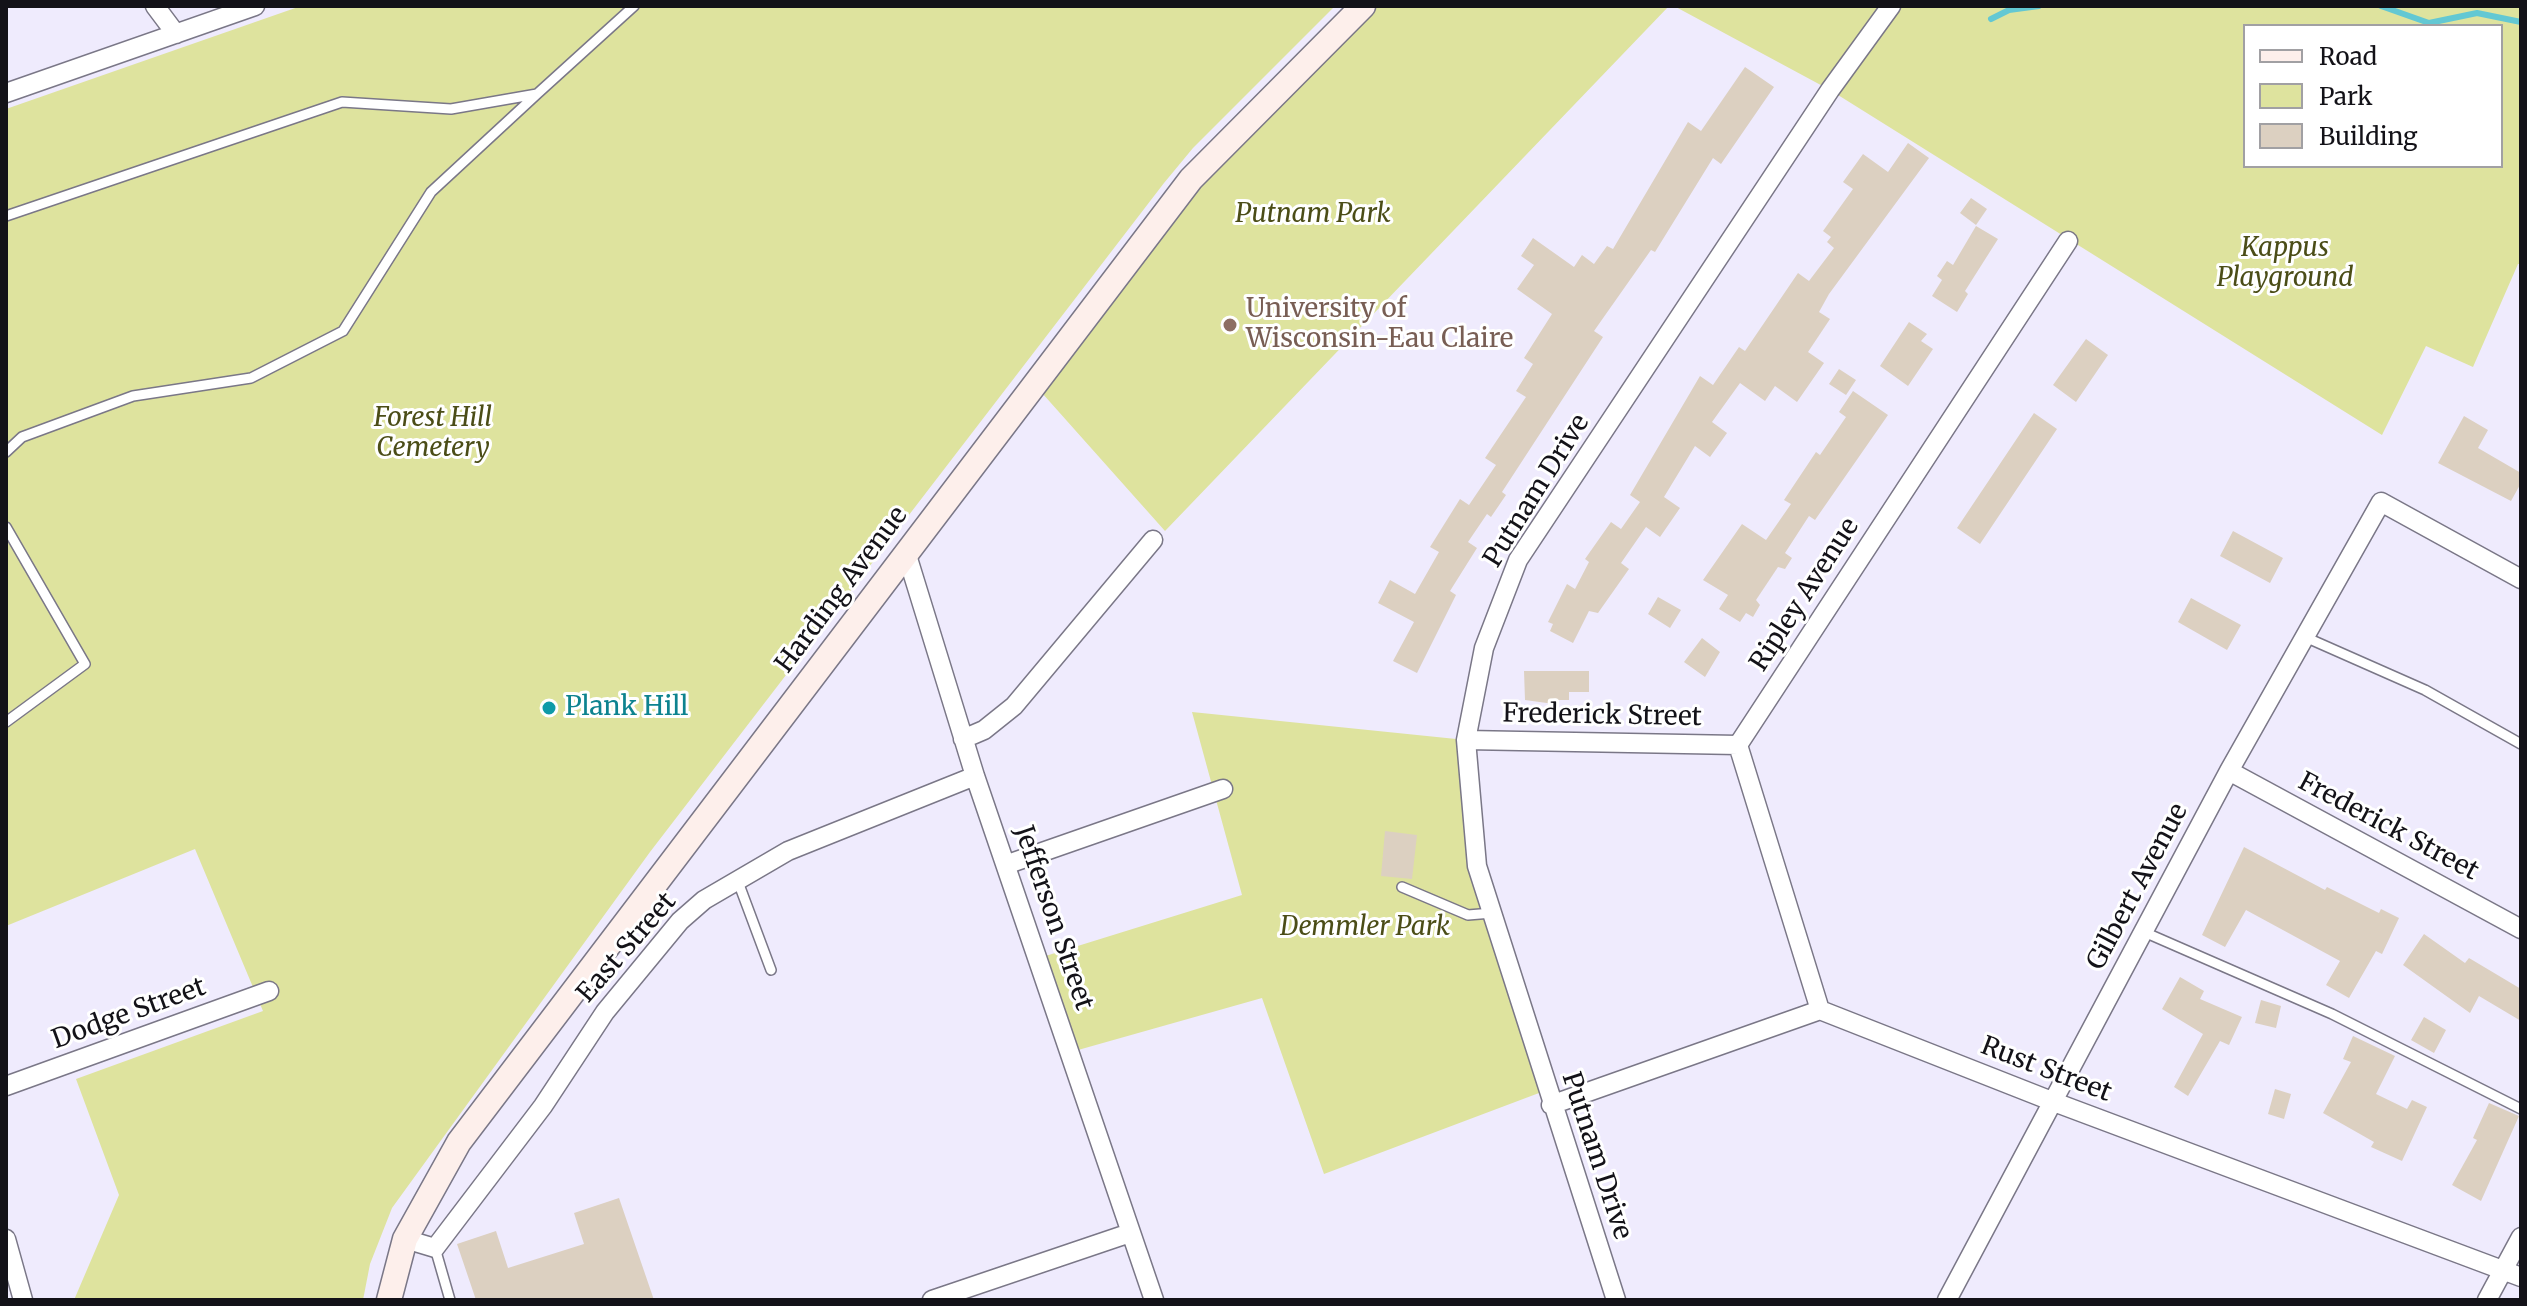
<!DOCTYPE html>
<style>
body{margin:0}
#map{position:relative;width:2527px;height:1306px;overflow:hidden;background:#efebfd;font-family:Merriweather,serif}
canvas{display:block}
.frame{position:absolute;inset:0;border:8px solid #131218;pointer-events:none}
.legend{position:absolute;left:2243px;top:24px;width:260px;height:144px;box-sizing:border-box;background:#fff;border:2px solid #a1a0a3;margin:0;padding:10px 14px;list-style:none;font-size:24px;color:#131218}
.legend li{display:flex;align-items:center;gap:16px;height:40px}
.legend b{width:40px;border:2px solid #a1a0a3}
</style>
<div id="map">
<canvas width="2527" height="1306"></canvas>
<div class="frame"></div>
<ul class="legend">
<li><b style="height:10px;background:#fdefeb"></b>Road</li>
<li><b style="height:22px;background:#dee39e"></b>Park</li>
<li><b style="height:22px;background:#dcd0c1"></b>Building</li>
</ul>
</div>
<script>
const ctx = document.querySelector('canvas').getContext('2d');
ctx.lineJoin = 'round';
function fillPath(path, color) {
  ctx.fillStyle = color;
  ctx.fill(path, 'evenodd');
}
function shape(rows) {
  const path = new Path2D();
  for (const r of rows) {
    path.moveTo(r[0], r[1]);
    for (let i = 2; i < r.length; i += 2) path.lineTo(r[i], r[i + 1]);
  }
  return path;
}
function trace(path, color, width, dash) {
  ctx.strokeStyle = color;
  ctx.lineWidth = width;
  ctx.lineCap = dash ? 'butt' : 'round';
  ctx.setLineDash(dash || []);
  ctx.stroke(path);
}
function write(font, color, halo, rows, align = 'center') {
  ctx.font = font + ' Merriweather,serif';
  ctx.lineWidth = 6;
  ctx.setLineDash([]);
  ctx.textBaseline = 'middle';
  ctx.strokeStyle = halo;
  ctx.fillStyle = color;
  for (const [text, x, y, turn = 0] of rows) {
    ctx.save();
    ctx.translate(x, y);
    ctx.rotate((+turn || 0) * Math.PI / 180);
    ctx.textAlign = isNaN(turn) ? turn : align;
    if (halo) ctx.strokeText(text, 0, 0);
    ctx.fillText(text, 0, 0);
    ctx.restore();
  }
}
const green = shape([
 [301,6,1335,6,1193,148,1164,183,650,852,392,1208,370,1264,363,1300,74,1300,119,1195,76,1079,263,1011,195,849,6,926,6,109],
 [1363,6,1669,6,1165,531,1034,384,1191,179],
 [1674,6,2521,6,2521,264,2518,264,2473,367,2426,346,2382,435,1830,90],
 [2245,26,2501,26,2501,166,2245,166],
 [1192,712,1466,740,1477,866,1547,1090,1324,1174,1262,998,1071,1052,1039,958,1242,895]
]);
const stream = shape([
 [2381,6,2429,23,2477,13,2521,22],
 [1991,19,2009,10,2039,6]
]);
const building = shape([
 [1745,67,1774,87,1721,164,1713,158,1655,252,1651,250,1594,331,1603,337,1502,492,1506,495,1491,517,1487,514,1468,542,1477,548,1450,591,1456,595,1417,673,1393,661,1414,622,1378,603,1390,580,1415,594,1439,552,1430,547,1460,499,1469,505,1496,465,1485,458,1526,397,1516,391,1533,364,1524,358,1552,314,1517,289,1534,265,1521,256,1533,238,1574,267,1582,255,1594,264,1607,246,1613,249,1688,122,1701,131],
 [1908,143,1929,158,1829,294,1819,312,1830,319,1808,352,1824,363,1797,402,1775,386,1765,401,1740,383,1712,422,1727,433,1710,457,1695,446,1664,497,1680,508,1660,537,1646,527,1621,563,1629,569,1598,613,1589,611,1573,643,1550,631,1553,624,1548,622,1567,584,1575,589,1589,562,1585,559,1611,522,1621,529,1640,502,1630,495,1700,376,1713,385,1739,347,1745,351,1798,273,1809,281,1834,248,1827,242,1831,237,1823,231,1853,189,1843,182,1863,154,1888,172],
 [1971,198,1987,209,1976,225,1960,213],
 [1976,226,1998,239,1965,291,1968,294,1957,312,1932,296,1942,280,1937,276,1947,261,1953,265],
 [1909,322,1927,334,1921,341,1933,349,1908,386,1880,366],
 [2086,339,2108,355,2076,402,2053,385],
 [1839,369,1856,380,1846,395,1829,384],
 [1853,391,1888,415,1815,520,1809,516,1785,553,1792,558,1785,569,1778,567,1756,600,1760,605,1753,617,1746,613,1740,622,1719,609,1728,595,1703,580,1742,524,1766,540,1791,504,1784,500,1816,452,1820,455,1846,417,1839,412],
 [2034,413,2057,429,1980,544,1957,528],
 [2464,416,2488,430,2478,448,2521,473,2521,483,2511,501,2438,463],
 [2233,531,2283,558,2270,583,2220,556],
 [1658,597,1681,610,1670,628,1648,614],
 [2191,598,2241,625,2227,650,2178,622],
 [1702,638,1720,652,1705,677,1684,662],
 [1524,671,1589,671,1589,692,1569,692,1569,700,1555,700,1554,704,1525,700],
 [1385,831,1417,835,1412,879,1381,876],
 [2244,847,2325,890,2327,887,2379,913,2381,909,2399,918,2382,954,2376,951,2349,998,2326,985,2340,961,2246,910,2225,947,2202,935],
 [2424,934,2465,963,2469,958,2521,989,2521,1021,2479,996,2470,1013,2403,965],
 [2180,977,2204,991,2200,999,2242,1017,2229,1045,2220,1041,2188,1096,2174,1087,2203,1034,2162,1009],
 [2261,1000,2281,1006,2276,1028,2255,1023],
 [2424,1017,2446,1030,2434,1053,2411,1040],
 [2353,1036,2395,1056,2376,1094,2407,1109,2412,1100,2427,1107,2402,1161,2371,1147,2374,1142,2323,1113,2351,1062,2343,1059],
 [2275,1089,2291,1094,2284,1119,2268,1114],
 [2489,1103,2519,1116,2481,1201,2452,1185,2477,1140,2473,1138],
 [619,1198,654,1300,476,1300,457,1244,496,1231,508,1268,584,1244,574,1213]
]);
const lane = shape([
 [6,216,342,102,451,109,537,94,634,6],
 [6,452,22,437,133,396,251,378,343,331,431,192,537,94],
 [6,527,85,664,6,722],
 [2305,637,2425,690,2521,744],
 [737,879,771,970],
 [1402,887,1468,915,1492,913],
 [2144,932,2332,1014,2521,1109],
 [435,1248,450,1300]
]);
const street = shape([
 [155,6,176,34],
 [6,93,255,6],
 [906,552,975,776,1154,1300],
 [963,739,984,730,1014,706,1153,540],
 [1466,740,1738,745],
 [2229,771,2521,929],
 [1008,864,1223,789],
 [1820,1010,1738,745,2068,241],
 [6,1086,269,991],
 [1551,1105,1820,1010,2054,1102,2521,1277],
 [6,1239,23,1300],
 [405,1239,435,1248,543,1106,605,1012,680,921,704,900,788,851,975,776],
 [932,1300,1130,1233],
 [1616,1300,1477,866,1466,740,1484,648,1518,560,1830,90,1891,6],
 [1947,1300,2229,771,2381,502,2521,579],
 [2487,1300,2521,1237]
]);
const secondary = shape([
 [389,1300,405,1239,459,1142,1191,179,1363,6]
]);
const markers = [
 [1230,325,8,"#8d6e63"],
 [549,708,8,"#0f9aa8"]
];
const parkNames = [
 ["Putnam Park",1313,215],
 ["Kappus",2285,249],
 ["Playground",2285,279],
 ["Forest Hill",433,419],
 ["Cemetery",433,449],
 ["Demmler Park",1365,928]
];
const educationNames = [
 ["University of",1246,310],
 ["Wisconsin-Eau Claire",1246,340]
];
const streetNames = [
 ["Putnam Drive",1537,491,-58],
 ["Harding Avenue",842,590,-53],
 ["Ripley Avenue",1805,595,-57],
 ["Frederick Street",1602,716,1],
 ["Frederick Street",2388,827,28],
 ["Gilbert Avenue",2138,887,-62],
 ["Jefferson Street",1053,918,71],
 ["East Street",627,948,-49],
 ["Dodge Street",129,1014,-20],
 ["Rust Street",2046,1070,21],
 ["Putnam Drive",1596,1156,72]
];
const cultureNames = [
 ["Plank Hill",565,708]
];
fillPath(green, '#dee39e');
trace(stream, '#63c8d3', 6);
fillPath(building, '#dcd0c1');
trace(lane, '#7a7787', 12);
trace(street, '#7a7787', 21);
trace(secondary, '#7a7787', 27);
trace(lane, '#fff', 9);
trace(street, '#fff', 18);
trace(secondary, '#fdefeb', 24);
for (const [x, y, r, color] of markers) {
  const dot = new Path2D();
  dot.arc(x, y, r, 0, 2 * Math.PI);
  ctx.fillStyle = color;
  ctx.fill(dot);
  trace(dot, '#fff', 3);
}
write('italic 26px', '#4b4d17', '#fff', parkNames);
write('26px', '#785e54', '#fff', educationNames, 'left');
write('26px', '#131218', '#fff', streetNames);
write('26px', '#0d838f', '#fff', cultureNames, 'left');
</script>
